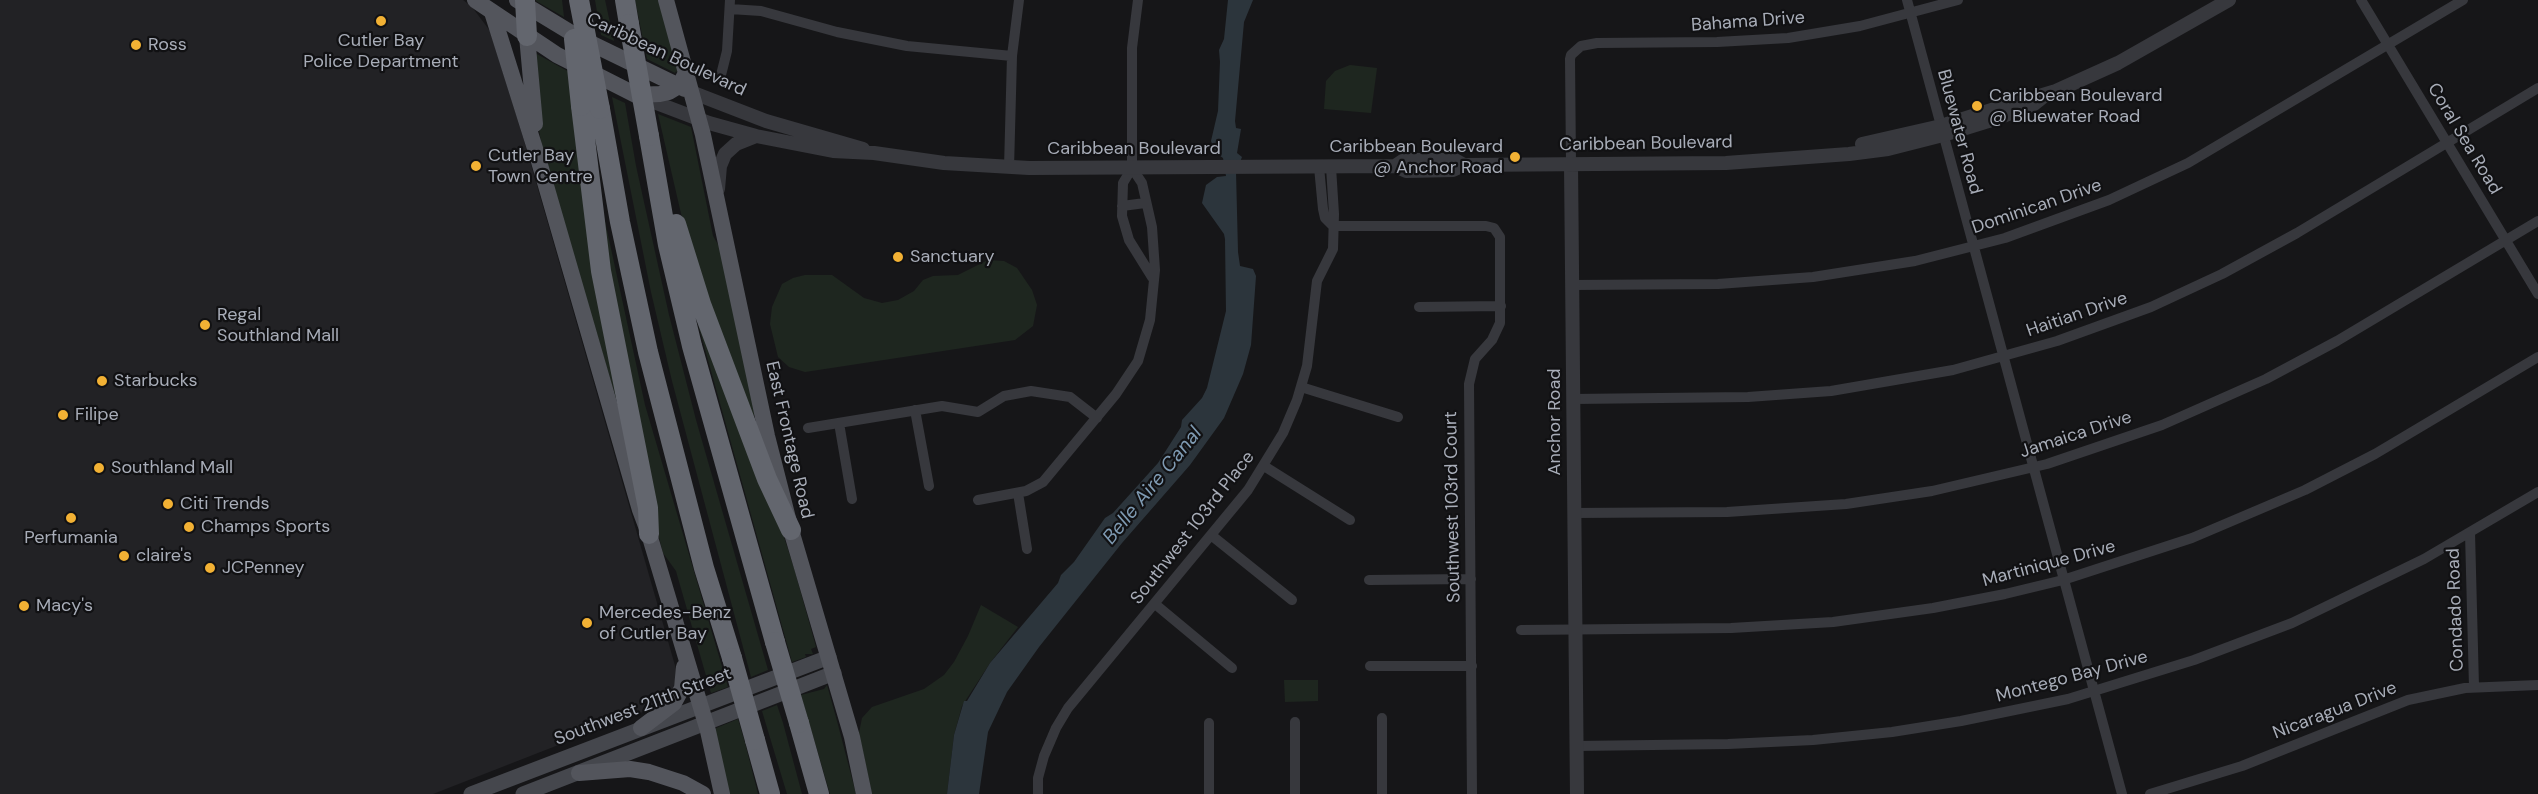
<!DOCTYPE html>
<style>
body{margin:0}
canvas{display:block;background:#161618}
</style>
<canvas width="2538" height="794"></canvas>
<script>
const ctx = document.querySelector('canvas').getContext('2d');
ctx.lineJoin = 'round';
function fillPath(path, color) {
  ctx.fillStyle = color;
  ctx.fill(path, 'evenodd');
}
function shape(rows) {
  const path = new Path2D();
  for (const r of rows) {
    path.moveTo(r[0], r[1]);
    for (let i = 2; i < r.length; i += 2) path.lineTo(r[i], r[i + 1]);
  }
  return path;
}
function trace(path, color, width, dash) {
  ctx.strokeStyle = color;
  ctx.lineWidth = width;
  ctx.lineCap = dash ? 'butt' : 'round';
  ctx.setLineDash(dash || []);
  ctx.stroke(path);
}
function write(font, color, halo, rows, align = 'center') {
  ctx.font = font + ' "DM Sans",sans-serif';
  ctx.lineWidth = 4.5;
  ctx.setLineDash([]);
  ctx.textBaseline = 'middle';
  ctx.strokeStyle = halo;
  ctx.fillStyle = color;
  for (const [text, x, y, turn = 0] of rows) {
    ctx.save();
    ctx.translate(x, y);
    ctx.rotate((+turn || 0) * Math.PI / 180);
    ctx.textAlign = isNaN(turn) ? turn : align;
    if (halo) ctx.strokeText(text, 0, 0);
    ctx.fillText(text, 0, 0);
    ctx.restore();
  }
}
const built = shape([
 [0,0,463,0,472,7,490,31,523,137,676,669,677,675,671,695,658,706,433,794,0,794]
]);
const green = shape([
 [562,0,564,17,536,1,536,0],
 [595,0,605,0,614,41,601,35],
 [635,0,660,0,679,70,677,73,676,71,675,73,647,59],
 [535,53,571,73,631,449,542,150,538,122],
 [1350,65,1377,68,1371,113,1324,109,1326,81,1335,71],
 [612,97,625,103,636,166,669,315,696,420,768,670,751,677,672,381,651,292],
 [658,114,691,127,713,236,723,253,756,415,749,416,689,248],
 [603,212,645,405,728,687,711,693,676,571,663,553,648,494,619,354],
 [988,260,1004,261,1017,268,1032,290,1037,305,1033,326,1015,340,805,372,789,367,778,357,770,324,772,307,782,284,793,278,805,275,832,275,864,298,882,303,898,300,914,291,923,280,933,276,958,275],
 [691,299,773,503,794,568,816,647,811,649,813,654,805,654,806,657,792,662],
 [981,605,1018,627,990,663,962,706,954,735,947,794,872,794,859,733,862,718,872,707,924,689,944,675,954,662,968,636],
 [1284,680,1318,680,1318,701,1285,702],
 [827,685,837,721,856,794,830,794,801,695,824,689],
 [777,705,783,723,802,794,787,794,762,711],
 [738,719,745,743,758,794,729,794,714,729]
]);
const water = shape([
 [1228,0,1253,0,1244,22,1235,121,1236,128,1241,129,1237,153,1242,157,1236,172,1238,252,1240,266,1253,269,1256,276,1251,345,1243,374,1224,418,1190,465,1122,543,1039,647,1007,692,988,732,979,794,947,794,954,735,964,701,967,701,990,663,1058,583,1061,575,1074,562,1105,518,1113,513,1158,463,1181,427,1182,420,1202,398,1207,388,1226,311,1225,239,1224,234,1202,203,1206,185,1217,177,1226,176,1223,158,1216,153,1211,141,1218,111,1220,62,1219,50,1224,39]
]);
const minor = shape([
 [1138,0,1132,48,1132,168,1123,183,1122,216,1129,240,1152,277],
 [1907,0,2122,794],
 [2361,0,2538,294],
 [730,9,761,11,837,32,907,46,1012,56],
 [721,75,727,51,730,0],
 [1571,164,1570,59,1571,55,1581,46,1597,43,1717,42,1788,38,1860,26,1958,0],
 [1319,167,1323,209,1325,218,1333,226],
 [1009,168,1012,56,1019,0],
 [1122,206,1145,203],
 [1333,226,1486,226,1494,228,1500,237,1500,323,1492,340,1475,359,1469,384,1472,794],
 [1572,285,1718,284,1813,277,1915,261,2005,238,2109,200,2188,163,2463,0],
 [1419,307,1501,306],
 [1301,387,1398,417],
 [1573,399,1748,397,1831,391,1953,370,2057,341,2151,307,2222,274,2297,233,2538,88],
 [915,410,929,486],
 [839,423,852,499],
 [808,428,942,406,978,412,1004,396,1031,391,1070,397,1097,418],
 [1264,466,1350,520],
 [1018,493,1027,549],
 [978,500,1026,491,1043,482,1116,394,1138,361,1150,320,1155,270,1152,227,1142,183,1132,168],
 [1574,513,1727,512,1846,504,1932,491,2047,464,2162,425,2266,379,2337,341,2538,221],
 [2470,533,2474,687],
 [1211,535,1292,600],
 [1369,580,1471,579],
 [1155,604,1232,668],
 [1521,630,1731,628,1833,622,1933,608,2005,594,2063,580,2192,538,2305,490,2375,454,2538,357],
 [1370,666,1472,666],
 [1382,718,1382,794],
 [1295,722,1295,794],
 [1209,723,1209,794],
 [1576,746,1728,744,1813,740,1892,732,1961,721,2068,699,2194,660,2292,623,2424,559,2538,492],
 [1038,794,1038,778,1044,756,1056,728,1068,708,1248,490,1283,433,1297,400,1307,366,1317,281,1333,249,1334,214,1331,167],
 [2150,794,2242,766,2408,700,2465,688,2538,685]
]);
const tertiary = shape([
 [691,92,766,121,863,149],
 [638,96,709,123,756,136,833,151,874,153,944,163,1029,168,1395,166,1406,171,1453,170,1464,165,1726,163,1849,154,1888,149,1943,135,1998,118,2034,104,2044,96],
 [2036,97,2056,91,2118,63,2229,0],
 [1862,144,1941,126,2017,102],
 [1571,164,1577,794],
 [1395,166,1404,160,1455,160,1464,165],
 [718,189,720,166,725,154,736,144,756,136]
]);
const secondary = shape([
 [471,794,829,657],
 [523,794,834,673]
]);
const primary = shape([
 [475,0,557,55,636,95,660,94,669,92,679,86,687,71],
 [517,0,578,37,685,89],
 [666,0,703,135,767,436,791,530,852,737,864,794],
 [492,12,538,158,640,510,649,534,708,731,722,794],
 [527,36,535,124],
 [641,728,674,703,682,688,684,667],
 [579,773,630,769,649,772,683,783,703,794]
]);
const motorway = shape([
 [525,0,527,36],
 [625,0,629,24],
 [581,106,601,271,648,508,649,534],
 [600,109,620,222,648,352,704,568,732,658],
 [649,136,668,245,692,346,775,642],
 [676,224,701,304,767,479,791,530],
 [799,723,819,794],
 [755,740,770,794]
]);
const motorwayBridge = shape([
 [579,0,600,109],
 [629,24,649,136],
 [574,39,581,106],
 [775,642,799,723],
 [732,658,755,740]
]);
const markers = [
 [381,21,6,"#f2b134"],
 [136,45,6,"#f2b134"],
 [1977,106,6,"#f2b134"],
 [1515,157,6,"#f2b134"],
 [476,166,6,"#f2b134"],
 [898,257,6,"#f2b134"],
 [205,325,6,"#f2b134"],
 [102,381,6,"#f2b134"],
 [63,415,6,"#f2b134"],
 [99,468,6,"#f2b134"],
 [168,504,6,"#f2b134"],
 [71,518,6,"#f2b134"],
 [189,527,6,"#f2b134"],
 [124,556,6,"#f2b134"],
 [210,568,6,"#f2b134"],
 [24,606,6,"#f2b134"],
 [587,623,6,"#f2b134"]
];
const streetNames = [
 ["Bahama Drive",1748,22,-4],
 ["Caribbean Boulevard",666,55,25],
 ["Bluewater Road",1959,132,75],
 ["Coral Sea Road",2464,139,59],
 ["Caribbean Boulevard",1646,144,-1],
 ["Caribbean Boulevard",1134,149],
 ["Dominican Drive",2037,207,-19],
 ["Haitian Drive",2077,315,-19],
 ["Anchor Road",1555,422,-90],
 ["Jamaica Drive",2076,435,-18],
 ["East Frontage Road",789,440,77],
 ["Southwest 103rd Court",1453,507,-91],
 ["Southwest 103rd Place",1193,528,-52],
 ["Martinique Drive",2049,564,-15],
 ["Condado Road",2456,610,-92],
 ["Montego Bay Drive",2072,677,-15],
 ["Southwest 211th Street",643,707,-21],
 ["Nicaragua Drive",2335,711,-21]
];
const poiNames = [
 ["Cutler Bay",381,41,"center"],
 ["Police Department",381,62,"center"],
 ["Ross",148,45],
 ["Caribbean Boulevard",1989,96],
 ["@ Bluewater Road",1989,117],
 ["Caribbean Boulevard",1503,147,"right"],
 ["@ Anchor Road",1503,168,"right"],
 ["Cutler Bay",488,156],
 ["Town Centre",488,177],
 ["Sanctuary",910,257],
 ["Regal",217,315],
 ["Southland Mall",217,336],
 ["Starbucks",114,381],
 ["Filipe",75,415],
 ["Southland Mall",111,468],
 ["Citi Trends",180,504],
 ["Champs Sports",201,527],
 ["Perfumania",71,538,"center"],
 ["claire's",136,556],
 ["JCPenney",222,568],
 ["Macy's",36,606],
 ["Mercedes-Benz",599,613],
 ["of Cutler Bay",599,634]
];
const waterNames = [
 ["Belle Aire Canal",1153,486,-51]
];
fillPath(built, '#222225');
fillPath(green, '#1e261f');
fillPath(water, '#2c353c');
trace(minor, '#37383d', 10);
trace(tertiary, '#37383d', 14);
trace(secondary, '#45474d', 15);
trace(primary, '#53555c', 16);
trace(motorway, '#63666e', 20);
trace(motorwayBridge, '#63666e', 20);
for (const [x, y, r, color] of markers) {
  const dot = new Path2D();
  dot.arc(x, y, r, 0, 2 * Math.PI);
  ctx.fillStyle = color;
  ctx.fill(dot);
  trace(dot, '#111113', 2);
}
write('18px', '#a8adb8', '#111113', streetNames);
write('18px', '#a8adb8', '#111113', poiNames, 'left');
write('italic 20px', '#7f9bb3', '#111113', waterNames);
</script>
